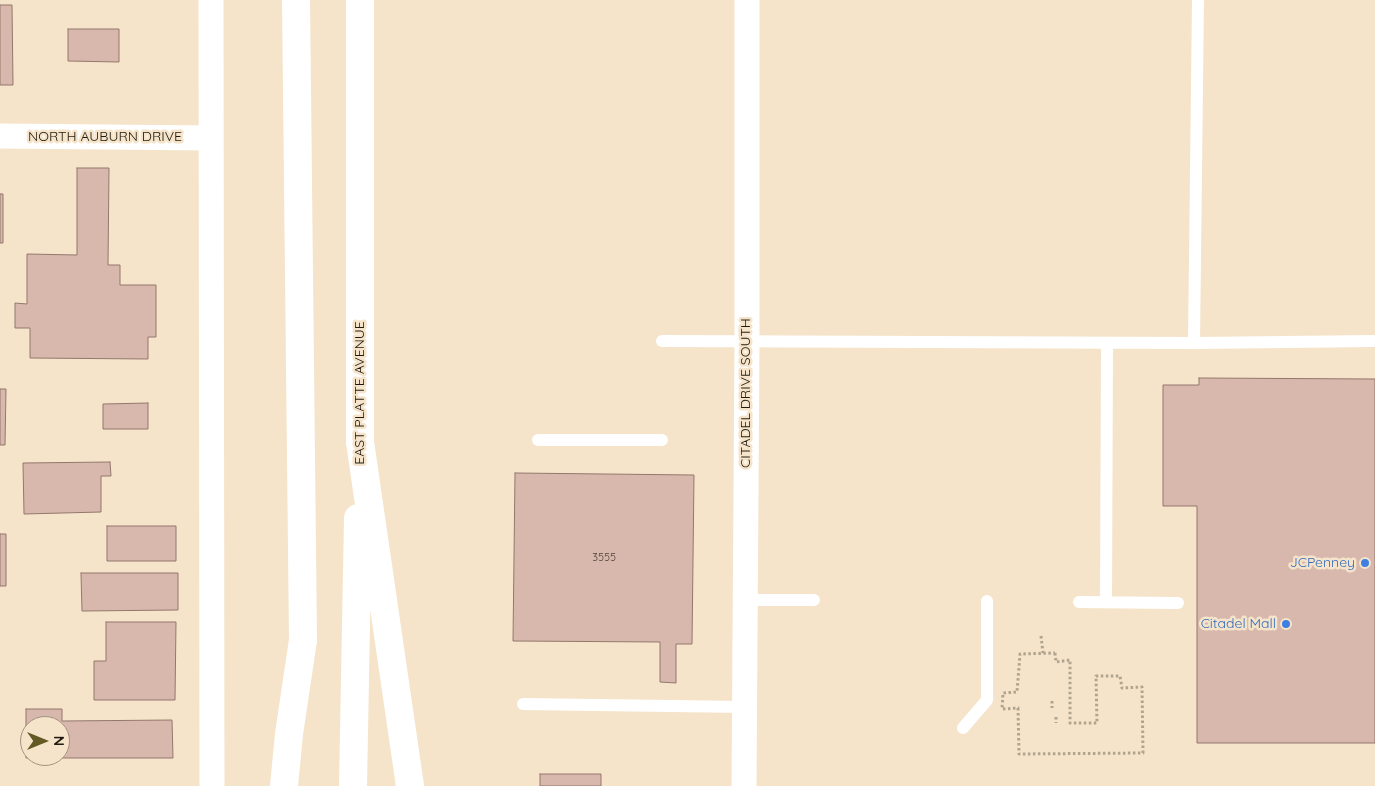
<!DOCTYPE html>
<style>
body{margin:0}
#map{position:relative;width:1375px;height:786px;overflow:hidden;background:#f5e4ca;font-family:Quicksand,sans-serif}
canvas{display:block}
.north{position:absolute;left:20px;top:716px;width:50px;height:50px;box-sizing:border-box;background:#f5e4ca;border:1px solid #9f937f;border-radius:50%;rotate:90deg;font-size:14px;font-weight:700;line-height:20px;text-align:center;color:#1f190f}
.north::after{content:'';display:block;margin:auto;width:18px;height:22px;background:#635925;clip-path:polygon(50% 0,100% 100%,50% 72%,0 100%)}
</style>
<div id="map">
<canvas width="1375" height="786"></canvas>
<div class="north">N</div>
</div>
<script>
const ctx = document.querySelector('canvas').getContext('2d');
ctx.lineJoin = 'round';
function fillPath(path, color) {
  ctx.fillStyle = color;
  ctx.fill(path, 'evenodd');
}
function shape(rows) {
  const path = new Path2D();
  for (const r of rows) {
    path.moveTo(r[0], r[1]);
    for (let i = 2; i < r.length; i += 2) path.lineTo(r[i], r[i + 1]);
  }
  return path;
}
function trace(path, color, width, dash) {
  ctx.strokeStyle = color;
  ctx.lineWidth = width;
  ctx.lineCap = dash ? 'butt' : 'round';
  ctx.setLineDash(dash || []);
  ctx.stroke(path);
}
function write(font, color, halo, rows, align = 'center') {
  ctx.font = font + ' Quicksand,sans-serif';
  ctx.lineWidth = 5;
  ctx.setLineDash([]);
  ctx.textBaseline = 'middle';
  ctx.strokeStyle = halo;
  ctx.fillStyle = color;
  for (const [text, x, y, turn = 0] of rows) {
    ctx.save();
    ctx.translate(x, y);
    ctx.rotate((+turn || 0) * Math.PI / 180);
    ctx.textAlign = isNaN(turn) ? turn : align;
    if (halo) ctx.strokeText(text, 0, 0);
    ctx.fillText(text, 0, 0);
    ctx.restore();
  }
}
const building = shape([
 [0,5,12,5,13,85,0,85,0,5],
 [68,29,119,29,119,62,68,61,68,29],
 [77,168,109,168,108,265,120,265,120,285,156,285,156,337,148,337,148,359,30,358,30,328,15,328,15,303,27,304,27,254,77,255,77,168],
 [0,194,3,194,3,243,0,243,0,194],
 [1199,378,1375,379,1375,743,1197,743,1197,506,1163,506,1163,385,1199,385,1199,378],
 [0,389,6,389,5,445,0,445,0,389],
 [148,403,148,429,103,429,103,404,148,403],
 [110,462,111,476,101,476,101,512,24,514,23,463,110,462],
 [515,473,694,475,692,644,676,644,676,683,660,682,660,642,513,641,515,473],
 [107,526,176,526,176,561,107,561,107,526],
 [0,534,6,534,6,586,0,586,0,534],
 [81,573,178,573,178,610,82,611,81,573],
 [106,622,176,622,175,700,94,700,94,661,106,661,106,622],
 [26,709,62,709,62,721,172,720,173,758,26,758,26,709],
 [30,726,60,726,60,756,30,756,30,726],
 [540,774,601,774,601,786,540,786,540,774]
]);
const path = shape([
 [1041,636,1043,653],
 [1055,653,1056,662,1070,660,1070,723,1097,723,1096,676,1120,676,1122,688,1142,687,1143,753,1019,754,1018,708,1002,709,1003,693,1017,692,1020,654,1055,653],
 [1052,701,1052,708],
 [1056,717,1056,723]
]);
const lane = shape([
 [662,341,1194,343,1375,341],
 [1194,343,1198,0],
 [538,440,662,440],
 [745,600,814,600],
 [1079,602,1178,603],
 [1106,602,1107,343],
 [523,704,744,707],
 [963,728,987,700,987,601]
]);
const street = shape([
 [211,0,212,786],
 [0,136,210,138],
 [744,786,747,342,747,0]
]);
const primary = shape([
 [296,0,303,640],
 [360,0,360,442]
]);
const highway = shape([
 [360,442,410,786],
 [284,786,289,734,303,640],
 [353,786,358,518]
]);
const markers = [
 [1365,563,5,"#3f7fe0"],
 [1286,624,5,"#3f7fe0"]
];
const numberNames = [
 ["3555",604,558]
];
const streetNames = [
 ["NORTH AUBURN DRIVE",105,137],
 ["EAST PLATTE AVENUE",360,393,-90],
 ["CITADEL DRIVE SOUTH",746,393,-90]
];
const shopNames = [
 ["JCPenney",1355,563],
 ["Citadel Mall",1276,624]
];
fillPath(building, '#d8b8ad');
trace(building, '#93776c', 1);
trace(path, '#b1a48f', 3, [2.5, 2.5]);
trace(lane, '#fff', 12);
trace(street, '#fff', 25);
trace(primary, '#fff', 28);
trace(highway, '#fff', 28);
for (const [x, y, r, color] of markers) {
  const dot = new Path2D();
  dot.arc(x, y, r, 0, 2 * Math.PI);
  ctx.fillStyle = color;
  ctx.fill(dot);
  trace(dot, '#f5e4ca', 2);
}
write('11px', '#4d4136', null, numberNames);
write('14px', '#1f190f', '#f5e4ca', streetNames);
write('14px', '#366cbe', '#f5e4ca', shopNames, 'right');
</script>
